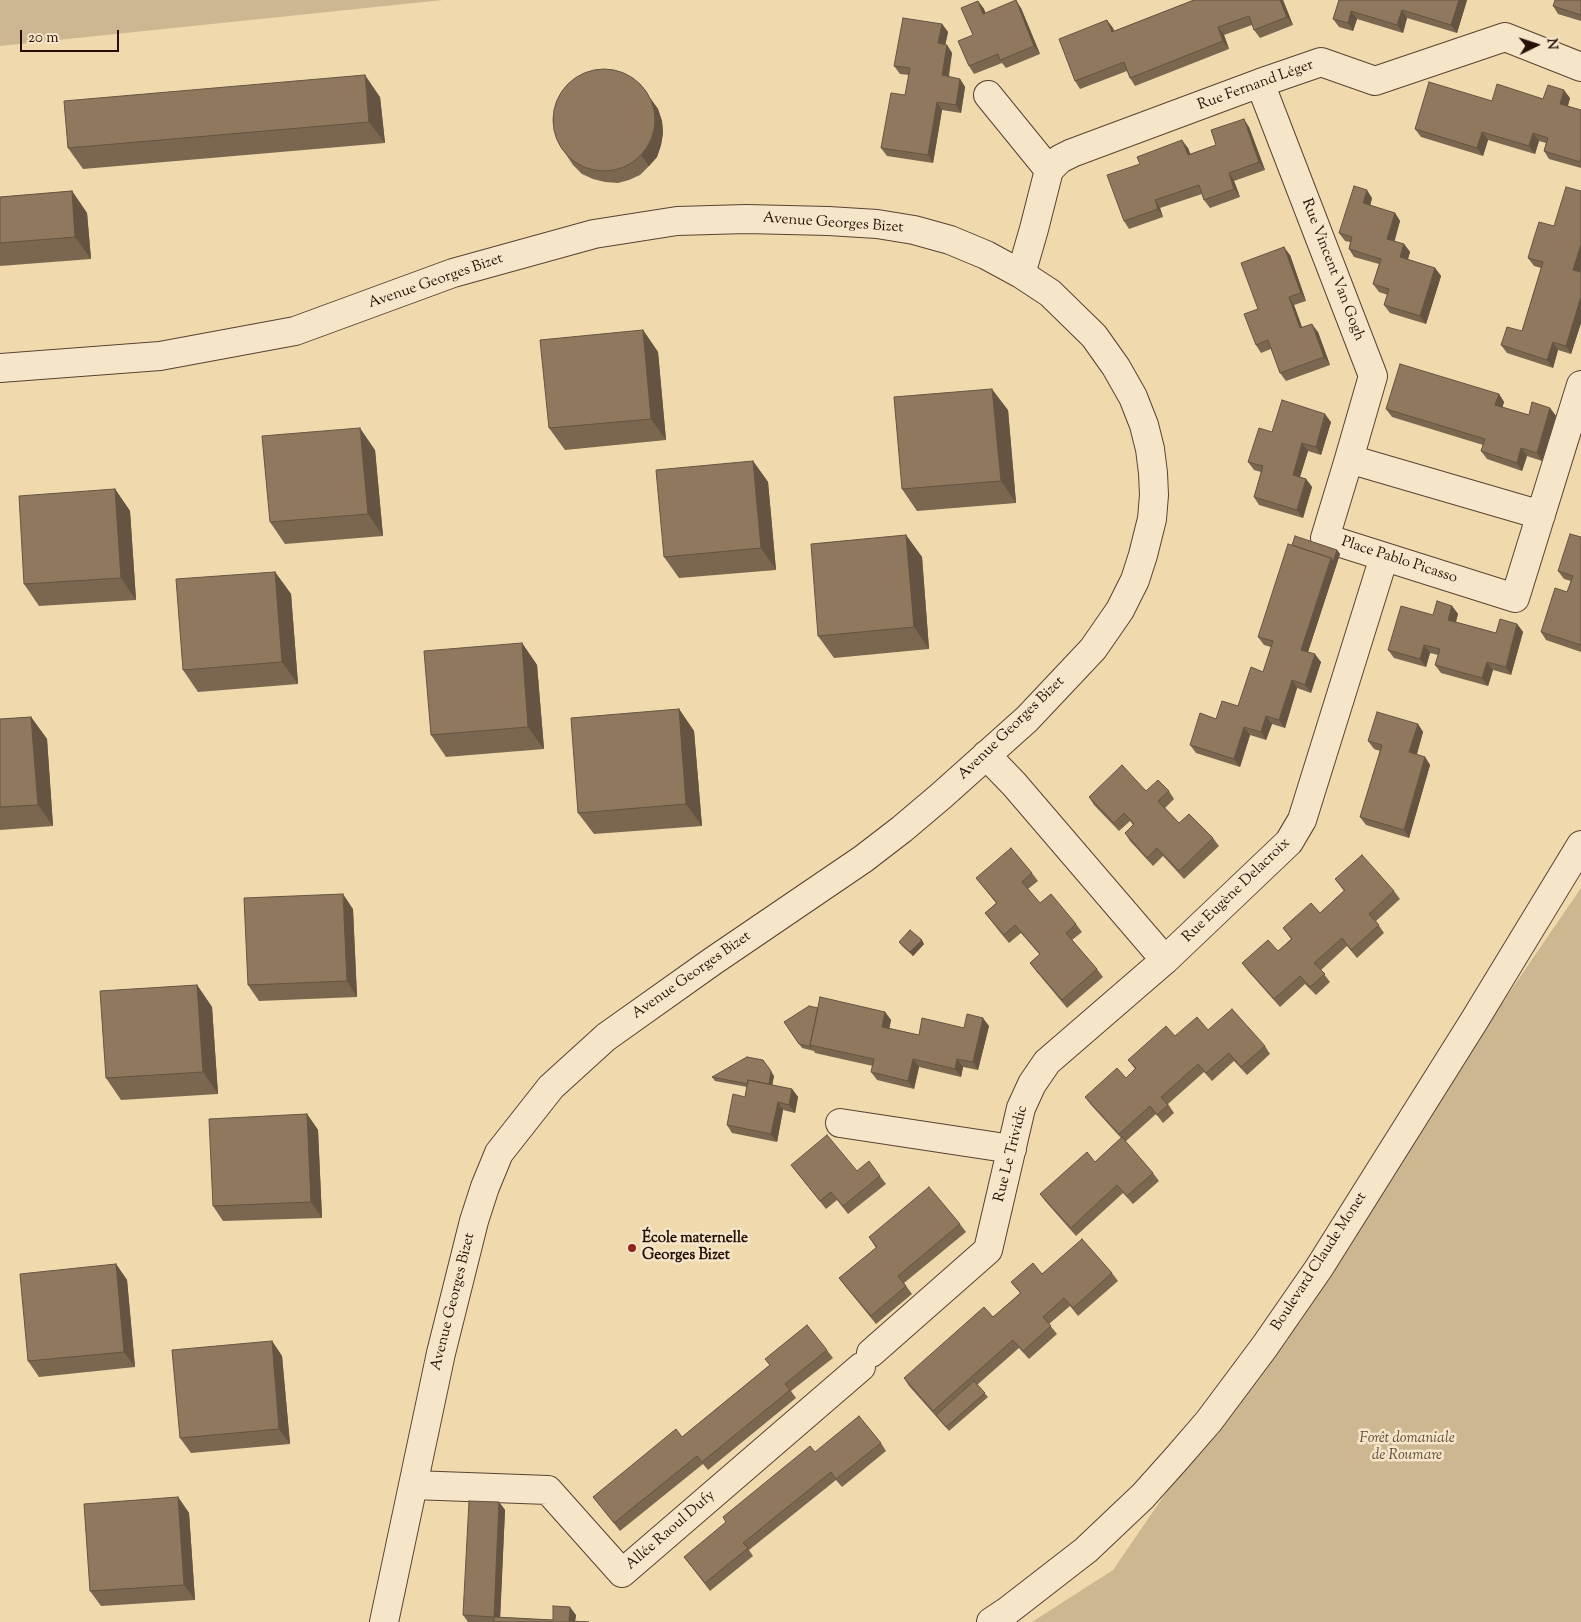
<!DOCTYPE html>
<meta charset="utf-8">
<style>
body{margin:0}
#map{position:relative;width:1581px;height:1622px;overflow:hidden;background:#efd9ad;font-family:"Sorts Mill Goudy",serif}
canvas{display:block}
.north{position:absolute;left:1511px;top:20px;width:50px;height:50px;-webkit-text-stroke:4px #f5e6ca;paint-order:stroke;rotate:86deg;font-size:14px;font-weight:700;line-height:20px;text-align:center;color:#270f06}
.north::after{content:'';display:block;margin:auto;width:18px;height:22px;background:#270f06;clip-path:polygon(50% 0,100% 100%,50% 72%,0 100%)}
.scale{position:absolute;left:20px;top:30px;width:99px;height:22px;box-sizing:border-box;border:2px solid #270f06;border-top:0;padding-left:6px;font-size:15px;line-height:18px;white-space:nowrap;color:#270f06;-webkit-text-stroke:4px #f5e6ca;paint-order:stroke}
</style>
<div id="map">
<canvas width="1581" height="1622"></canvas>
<div class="north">N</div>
<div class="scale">20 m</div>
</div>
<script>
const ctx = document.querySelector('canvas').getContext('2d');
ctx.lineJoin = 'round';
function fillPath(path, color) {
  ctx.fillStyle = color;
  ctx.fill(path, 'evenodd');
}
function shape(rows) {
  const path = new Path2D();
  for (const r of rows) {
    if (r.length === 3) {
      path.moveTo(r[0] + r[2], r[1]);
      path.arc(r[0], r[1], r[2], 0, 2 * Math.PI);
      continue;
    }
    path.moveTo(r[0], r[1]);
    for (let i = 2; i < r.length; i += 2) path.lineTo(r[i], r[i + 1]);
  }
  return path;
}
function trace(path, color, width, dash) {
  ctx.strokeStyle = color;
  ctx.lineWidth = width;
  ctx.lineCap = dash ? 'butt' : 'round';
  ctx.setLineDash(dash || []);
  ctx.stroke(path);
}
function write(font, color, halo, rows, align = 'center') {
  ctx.font = font + ' "Sorts Mill Goudy",serif';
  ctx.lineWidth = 5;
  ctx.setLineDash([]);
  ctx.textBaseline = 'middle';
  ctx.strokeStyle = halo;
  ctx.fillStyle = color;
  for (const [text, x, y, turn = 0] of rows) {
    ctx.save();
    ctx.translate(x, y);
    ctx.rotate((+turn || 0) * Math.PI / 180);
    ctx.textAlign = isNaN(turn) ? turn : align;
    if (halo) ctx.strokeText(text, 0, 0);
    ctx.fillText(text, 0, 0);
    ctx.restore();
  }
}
const green = shape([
 [0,0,443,0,0,46],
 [1581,888,1581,1622,1032,1622,1113,1570]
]);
const minor = shape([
 [1260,83,1373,376,1349,459],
 [988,95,1049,170],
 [1021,274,1034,229,1049,170,1060,159,1072,153,1260,83,1321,62,1375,81,1505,37,1581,67],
 [0,368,160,356,295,331,453,273,594,234,677,221,746,219,828,221,877,224,914,230,950,240,986,255,1021,274,1050,293,1094,336,1116,367,1133,397,1144,425,1150,449,1153,473,1154,495,1152,519,1143,555,1135,580,1120,610,1093,649,1027,719,941,796,902,829,863,859,713,961,606,1037,551,1087,499,1153,485,1187,474,1221,441,1353,384,1622],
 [1541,515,1349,459,1325,538,1515,598,1581,385],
 [986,755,1014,784,1165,960],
 [840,1123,1012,1149],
 [871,1353,988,1250,1021,1108,1032,1084,1047,1062,1165,960,1289,842,1302,820,1384,557],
 [413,1485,548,1490,622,1573,861,1367]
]);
const tertiary = shape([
 [991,1622,1006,1612,1086,1550,1143,1496,1177,1458,1209,1421,1265,1346,1319,1268,1474,1021,1581,845]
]);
const wall = shape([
 [1194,0,1283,0,1293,25,1260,38,1254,30,1252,25,1224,35,1229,49,1135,86,1130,78,1127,71,1080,89,1075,81,1113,28,1114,31],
 [1339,0,1467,0,1457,33,1407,18,1403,33,1357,19,1353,31,1339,27,1333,19],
 [1581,0,1581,21,1558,14,1553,6],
 [978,1,984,9,985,13,1021,8,1040,54,1006,68,1002,63,974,74,969,66],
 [942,24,948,32,945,45,947,45,952,53,949,77,960,79,965,87,961,113,942,110,933,163,887,156,881,148,905,95,909,75,900,74,894,66],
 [380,97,385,143,83,169,68,148],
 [1570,98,1568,106,1581,110,1581,168,1549,159,1544,151,1546,143,1539,141,1535,154,1488,140,1483,156,1421,137,1415,129,1492,101],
 [651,99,658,109,662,121,663,133,661,145,657,157,649,166,640,175,629,180,618,183,605,182,593,179,582,174,573,165,565,153],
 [1249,127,1265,170,1234,181,1240,197,1210,208,1204,200,1202,194,1160,208,1163,217,1129,229,1124,221,1188,148,1190,154,1216,145],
 [72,191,87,213,91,259,0,266,0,197],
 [1372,198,1370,205,1395,213,1400,221,1394,241,1404,244,1410,252,1408,259,1435,268,1441,276,1426,324,1390,313,1384,305,1388,295,1379,292,1373,284,1379,264,1354,257,1349,249,1350,242,1345,241,1339,233],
 [1554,226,1581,272,1581,323,1571,354,1558,350,1553,368,1507,353,1501,345,1522,331,1541,268,1534,266,1528,258],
 [1290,255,1306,301,1294,305,1302,327,1318,332,1330,365,1286,381,1280,373,1271,349,1261,353,1256,345,1258,309],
 [643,330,658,352,666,440,565,450,549,428],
 [1499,394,1504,402,1502,407,1529,415,1550,408,1556,416,1542,461,1527,456,1522,471,1487,459,1481,451,1483,445,1392,417,1386,409],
 [1008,410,1016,503,917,511,902,489],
 [1331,422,1321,455,1308,451,1300,477,1306,479,1312,487,1303,518,1259,505,1254,497,1261,472,1254,470,1248,462,1272,432],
 [375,450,383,536,285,544,270,522],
 [753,461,768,482,776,570,679,578,664,557],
 [115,489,130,511,136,600,39,606,24,584],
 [906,535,922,557,929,649,834,658,818,636],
 [1581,537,1581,652,1546,640,1541,632,1567,592,1571,581,1564,579,1558,571],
 [1292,545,1337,550,1340,554,1308,652,1321,662,1311,693,1297,688,1285,728,1272,724,1266,740,1250,735,1240,767,1196,753,1190,745,1216,719,1238,706,1263,672,1271,647,1264,645,1258,637],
 [275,572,291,594,298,684,198,692,183,670],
 [1452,606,1458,614,1456,622,1496,633,1517,624,1523,632,1511,675,1493,670,1488,686,1441,673,1435,665,1438,655,1430,653,1426,667,1394,658,1388,650,1433,615],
 [522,643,537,665,544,749,446,757,431,735],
 [679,709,694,731,702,826,594,834,578,813],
 [31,717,47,739,53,826,0,830,0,719],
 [1418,724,1423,732,1417,754,1425,757,1430,765,1409,838,1366,825,1360,817,1380,751,1374,749,1368,741],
 [1146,791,1169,791,1174,799,1165,808,1179,823,1213,838,1219,846,1184,879,1163,856,1153,866,1130,841,1125,833,1133,825,1130,821,1119,831,1094,805,1089,797],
 [1032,873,1038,881,1028,889,1040,903,1076,924,1082,932,1072,940,1097,969,1103,977,1067,1008,1036,971,1030,963,1040,955,1021,933,1009,943,999,931,985,913,996,903,976,878],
 [1335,879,1394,891,1400,899,1376,921,1384,933,1371,945,1357,958,1347,946,1321,970,1330,982,1316,995,1305,984,1280,1007,1248,971,1242,963,1278,951,1291,939,1283,928,1320,913,1344,891],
 [353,909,357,997,259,1001,248,985],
 [899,942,924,944,913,956,902,946],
 [197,985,212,1007,218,1094,121,1100,106,1078],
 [818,1008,885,1012,891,1020,889,1028,919,1035,964,1028,989,1026,978,1070,963,1067,961,1077,919,1067,914,1089,877,1080,871,1072,873,1066,815,1053,814,1051,802,1048,784,1022],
 [1208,1030,1265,1046,1270,1054,1247,1075,1234,1061,1212,1081,1204,1072,1168,1104,1174,1113,1163,1123,1156,1114,1125,1142,1153,1173,1159,1181,1133,1204,1123,1193,1076,1236,1046,1202,1040,1194,1095,1162,1121,1138,1091,1105,1085,1097,1126,1078,1135,1069,1128,1060,1175,1036],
 [774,1076,772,1085,792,1089,798,1097,795,1113,783,1110,777,1142,732,1133,727,1125,745,1097,747,1087,715,1081,712,1077],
 [307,1114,318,1130,322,1218,223,1221,213,1206],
 [791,1165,857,1171,880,1176,886,1184,848,1214,837,1200,826,1209],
 [960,1224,966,1232,904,1283,912,1294,876,1324,845,1286,839,1278,876,1248,869,1237],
 [116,1264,127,1280,135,1367,39,1377,28,1361],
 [1112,1273,1118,1281,1078,1316,1070,1306,1049,1324,1057,1334,1029,1359,1019,1348,977,1385,988,1397,949,1431,909,1386,904,1378,993,1317,1020,1293,1011,1282,1042,1274],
 [272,1341,282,1356,290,1444,191,1453,180,1438],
 [827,1350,833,1358,791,1391,796,1398,708,1470,703,1464,620,1531,593,1497,682,1437,770,1365,765,1359],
 [881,1443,886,1451,842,1487,836,1480,749,1550,753,1556,710,1591,684,1557,815,1452],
 [178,1497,189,1513,195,1600,101,1606,90,1591],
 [499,1502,505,1510,500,1617,553,1620,576,1615,575,1621,589,1622,468,1622,463,1615]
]);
const shadedWall = shape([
 [1016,0,1021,8,1040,54,1034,46],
 [1280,0,1283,0,1293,25,1287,17],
 [1459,0,1467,0,1457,33,1451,25],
 [978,1,984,9,989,22,983,14],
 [1402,10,1407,18,1403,33,1397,25],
 [1351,11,1357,19,1353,31,1348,23],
 [1107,20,1113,28,1117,40,1112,32],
 [942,24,948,32,944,51,938,43],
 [1218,27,1224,35,1229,49,1223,41],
 [947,45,952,53,947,83,942,75],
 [365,75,380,97,385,143,369,122],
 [960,79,965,87,961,113,956,105],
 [642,87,658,109,662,121,663,133,661,145,657,157,649,166,641,155],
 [1564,90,1570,98,1566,112,1560,104],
 [937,102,942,110,933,163,928,155],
 [1244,119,1249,127,1265,170,1259,162],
 [1482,132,1488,140,1483,156,1477,148],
 [1533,133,1539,141,1535,154,1529,146],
 [1182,140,1188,148,1194,163,1188,155],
 [1229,173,1234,181,1240,197,1234,189],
 [1367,190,1372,198,1369,211,1363,203],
 [72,191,87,213,91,259,75,237],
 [1155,200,1160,208,1163,217,1158,209],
 [1395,213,1400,221,1393,247,1387,239],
 [1404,244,1410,252,1406,265,1400,257],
 [1581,244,1581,270,1579,278,1573,270],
 [1284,247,1290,255,1306,301,1301,293],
 [1435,268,1441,276,1426,324,1420,316],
 [1289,297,1294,305,1305,336,1300,328],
 [1581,297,1581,323,1571,354,1566,346],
 [1312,324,1318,332,1330,365,1324,357],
 [643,330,658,352,666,440,651,419],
 [1553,342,1558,350,1553,368,1547,360],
 [992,389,1008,410,1016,503,1001,481],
 [1499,394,1504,402,1501,413,1495,405],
 [1550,408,1556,416,1542,461,1537,453],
 [1325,414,1331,422,1321,455,1316,447],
 [360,428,375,450,383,536,368,514],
 [1302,443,1308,451,1298,483,1293,475],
 [1521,448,1527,456,1522,471,1517,463],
 [753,461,768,482,776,570,761,548],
 [1306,479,1312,487,1303,518,1297,510],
 [115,489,130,511,136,600,121,578],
 [906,535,922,557,929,649,914,627],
 [1337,550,1340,554,1306,658,1301,650,1331,558],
 [275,572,291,594,298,684,282,662],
 [1452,606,1458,614,1454,628,1448,620],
 [1517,624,1523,632,1511,675,1506,667],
 [522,643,537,665,544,749,528,727],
 [1424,645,1430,653,1426,667,1420,659],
 [1315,654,1321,662,1311,693,1305,685],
 [1487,662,1493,670,1488,686,1482,678],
 [1292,680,1297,688,1285,728,1279,720],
 [679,709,694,731,702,826,686,804],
 [1266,716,1272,724,1266,740,1261,732],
 [31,717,47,739,53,826,38,805],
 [1418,724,1423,732,1415,760,1409,752],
 [1244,727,1250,735,1240,767,1234,759],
 [1425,757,1430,765,1409,838,1404,830],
 [343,894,353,909,357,997,347,981],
 [922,940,924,944,913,956,910,952],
 [197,985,212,1007,218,1094,203,1072],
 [885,1012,891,1020,888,1035,882,1027],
 [983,1018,989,1026,978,1070,973,1062],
 [913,1059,919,1067,914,1089,908,1081],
 [957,1059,963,1067,961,1077,955,1069],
 [771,1071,774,1076,771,1092,768,1088],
 [792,1089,798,1097,795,1113,789,1105],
 [778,1102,783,1110,777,1142,771,1134],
 [307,1114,318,1130,322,1218,311,1202],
 [116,1264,127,1280,135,1367,124,1352],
 [272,1341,282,1356,290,1444,279,1429],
 [178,1497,189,1513,195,1600,184,1585],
 [499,1502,505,1510,500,1622,494,1617],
 [570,1607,576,1615,575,1622,569,1621]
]);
const building = shape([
 [1016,0,1034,46,1000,60,998,54,969,66,958,41,973,35,961,8,978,1,983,14,1016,0],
 [1194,0,1280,0,1287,17,1254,30,1249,16,1218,27,1223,41,1130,78,1124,62,1075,81,1059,39,1107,20,1112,32,1194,0],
 [1339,0,1459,0,1451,25,1402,10,1397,25,1351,11,1348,23,1333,19,1339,0],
 [1555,0,1581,0,1581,15,1553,6,1555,0],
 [903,18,942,24,938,43,947,45,942,75,960,79,956,105,937,102,928,155,881,148,891,93,905,95,910,68,894,66,903,18],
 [604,120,51],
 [365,75,369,122,68,148,64,101,365,75],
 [1429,82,1492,101,1497,84,1543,99,1548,85,1564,90,1560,104,1581,110,1581,158,1580,162,1544,151,1548,138,1533,133,1529,146,1482,132,1477,148,1415,129,1429,82],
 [1244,119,1259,162,1229,173,1234,189,1204,200,1199,185,1155,200,1158,209,1124,221,1107,175,1140,164,1137,157,1182,140,1188,155,1216,145,1211,130,1244,119],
 [1354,186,1367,190,1363,203,1395,213,1387,239,1404,244,1400,257,1435,268,1420,316,1384,305,1389,289,1373,284,1381,259,1349,249,1352,237,1339,233,1354,186],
 [1566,187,1581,191,1581,244,1573,270,1581,272,1581,297,1566,346,1553,342,1547,360,1501,345,1507,327,1522,331,1543,262,1528,258,1533,241,1539,222,1554,226,1566,187],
 [72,191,75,237,0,243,0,197,72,191],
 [1284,247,1301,293,1289,297,1300,328,1312,324,1324,357,1280,373,1268,340,1256,345,1244,314,1258,309,1241,263,1284,247],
 [643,330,651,419,549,428,540,340,643,330],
 [1400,364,1499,394,1495,405,1529,415,1532,402,1550,408,1537,453,1521,448,1517,463,1481,451,1485,439,1386,409,1400,364],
 [992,389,1001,481,902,489,894,397,992,389],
 [1282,400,1325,414,1316,447,1302,443,1297,461,1293,475,1306,479,1297,510,1254,497,1263,466,1248,462,1259,428,1272,432,1282,400],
 [360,428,368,514,270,522,262,436,360,428],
 [753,461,761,548,664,557,656,470,753,461],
 [115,489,121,578,24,584,19,496,115,489],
 [1570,534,1581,537,1581,645,1541,632,1555,588,1567,592,1573,576,1558,571,1570,534],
 [906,535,914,627,818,636,811,544,906,535],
 [1295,536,1337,550,1333,562,1331,558,1292,545,1295,536],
 [1288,544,1331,558,1301,650,1315,654,1305,685,1292,680,1279,720,1266,716,1261,732,1244,727,1234,759,1190,745,1200,713,1216,719,1222,701,1238,706,1251,667,1263,672,1273,641,1258,637,1288,544],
 [275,572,282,662,183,670,176,579,275,572],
 [1437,601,1452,606,1448,620,1496,633,1500,619,1517,624,1506,667,1487,662,1482,678,1435,665,1440,649,1424,645,1420,659,1388,650,1401,606,1433,615,1437,601],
 [522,643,528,727,431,735,424,651,522,643],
 [679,709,686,804,578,813,571,718,679,709],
 [1377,712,1418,724,1409,752,1425,757,1404,830,1360,817,1382,745,1368,741,1377,712],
 [31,717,38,805,0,807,0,719,31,717],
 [1122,765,1146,791,1158,780,1169,791,1158,801,1179,823,1189,814,1213,838,1179,871,1157,848,1147,858,1125,833,1134,824,1124,813,1114,823,1089,797,1122,765],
 [1011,848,1032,873,1022,882,1040,903,1051,894,1076,924,1066,933,1097,969,1062,1000,1030,963,1040,954,1015,925,1004,935,985,913,997,903,976,878,1011,848],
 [1362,855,1394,891,1369,914,1379,925,1351,950,1342,938,1314,963,1325,974,1310,987,1300,976,1274,999,1242,963,1268,940,1278,951,1292,939,1283,928,1311,903,1320,913,1345,890,1335,879,1362,855],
 [343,894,347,981,248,985,244,898,343,894],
 [910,930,922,940,910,952,899,942,910,930],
 [197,985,203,1072,106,1078,100,991,197,985],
 [820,997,885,1012,882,1027,919,1035,922,1018,964,1028,967,1014,983,1018,973,1062,957,1059,955,1069,913,1059,908,1081,871,1072,874,1059,810,1045,820,997],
 [809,1006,818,1008,810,1045,811,1047,799,1044,784,1022,809,1006],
 [1232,1009,1265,1046,1241,1067,1229,1053,1206,1073,1198,1064,1161,1097,1168,1105,1157,1115,1150,1106,1119,1134,1085,1097,1117,1068,1126,1078,1136,1068,1128,1060,1166,1026,1175,1036,1197,1017,1208,1030,1232,1009],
 [747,1057,763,1060,771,1071,769,1084,748,1080,748,1084,712,1077,747,1057],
 [748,1080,792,1089,789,1105,778,1102,771,1134,727,1125,733,1094,745,1097,748,1080],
 [307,1114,311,1202,213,1206,209,1119,307,1114],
 [827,1135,857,1171,869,1161,880,1176,843,1206,831,1192,820,1201,791,1165,827,1135],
 [1122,1137,1153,1173,1127,1196,1117,1185,1071,1228,1040,1194,1087,1152,1095,1162,1122,1137],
 [929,1187,960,1224,898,1276,906,1286,871,1316,839,1278,877,1247,869,1237,929,1187],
 [1082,1239,1112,1273,1073,1308,1064,1298,1043,1317,1051,1326,1023,1351,1013,1340,933,1411,904,1378,984,1307,993,1317,1021,1293,1011,1282,1033,1263,1042,1274,1082,1239],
 [116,1264,124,1352,28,1361,20,1274,116,1264],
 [807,1325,827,1350,785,1384,790,1390,702,1462,697,1456,614,1523,593,1497,676,1429,682,1437,770,1365,765,1359,807,1325],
 [272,1341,279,1429,180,1438,172,1350,272,1341],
 [974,1381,985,1393,946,1427,936,1415,974,1381],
 [859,1416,881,1443,836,1479,831,1472,743,1543,748,1548,705,1583,684,1557,726,1522,723,1517,810,1446,815,1452,859,1416],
 [178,1497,184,1585,90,1591,84,1504,178,1497],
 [469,1501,499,1502,494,1617,463,1615,469,1501],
 [553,1606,570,1607,569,1621,589,1622,494,1622,494,1617,553,1620,553,1606]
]);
const markers = [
 [632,1248,5,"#8f2418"]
];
const streetNames = [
 ["Rue Fernand Léger",1256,86,-20],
 ["Avenue Georges Bizet",833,224,4],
 ["Rue Vincent Van Gogh",1332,270,69],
 ["Avenue Georges Bizet",436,282,-19],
 ["Place Pablo Picasso",1399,561,18],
 ["Avenue Georges Bizet",1012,729,-44],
 ["Rue Eugène Delacroix",1237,891,-44],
 ["Avenue Georges Bizet",692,976,-35],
 ["Rue Le Trividic",1012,1154,-76],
 ["Boulevard Claude Monet",1320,1262,-57],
 ["Avenue Georges Bizet",454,1302,-76],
 ["Allée Raoul Dufy",671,1531,-41]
];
const poiNames = [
 ["École maternelle",642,1239],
 ["Georges Bizet",642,1256]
];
const parkNames = [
 ["Forêt domaniale",1407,1439],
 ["de Roumare",1407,1456]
];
fillPath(green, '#cdb791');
trace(minor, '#594230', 30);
trace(tertiary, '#594230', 30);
trace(minor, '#f5e6ca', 28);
trace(tertiary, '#f5e6ca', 28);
fillPath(wall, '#7b6750');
fillPath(shadedWall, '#645441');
fillPath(building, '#8f785d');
trace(building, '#645441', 1);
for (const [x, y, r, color] of markers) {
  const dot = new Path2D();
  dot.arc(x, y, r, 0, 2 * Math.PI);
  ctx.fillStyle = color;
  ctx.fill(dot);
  trace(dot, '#f5e6ca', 2);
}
write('15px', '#270f06', '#f5e6ca', streetNames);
write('bold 15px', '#270f06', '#f5e6ca', poiNames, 'left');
write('italic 15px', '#614a37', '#f5e6ca', parkNames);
</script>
